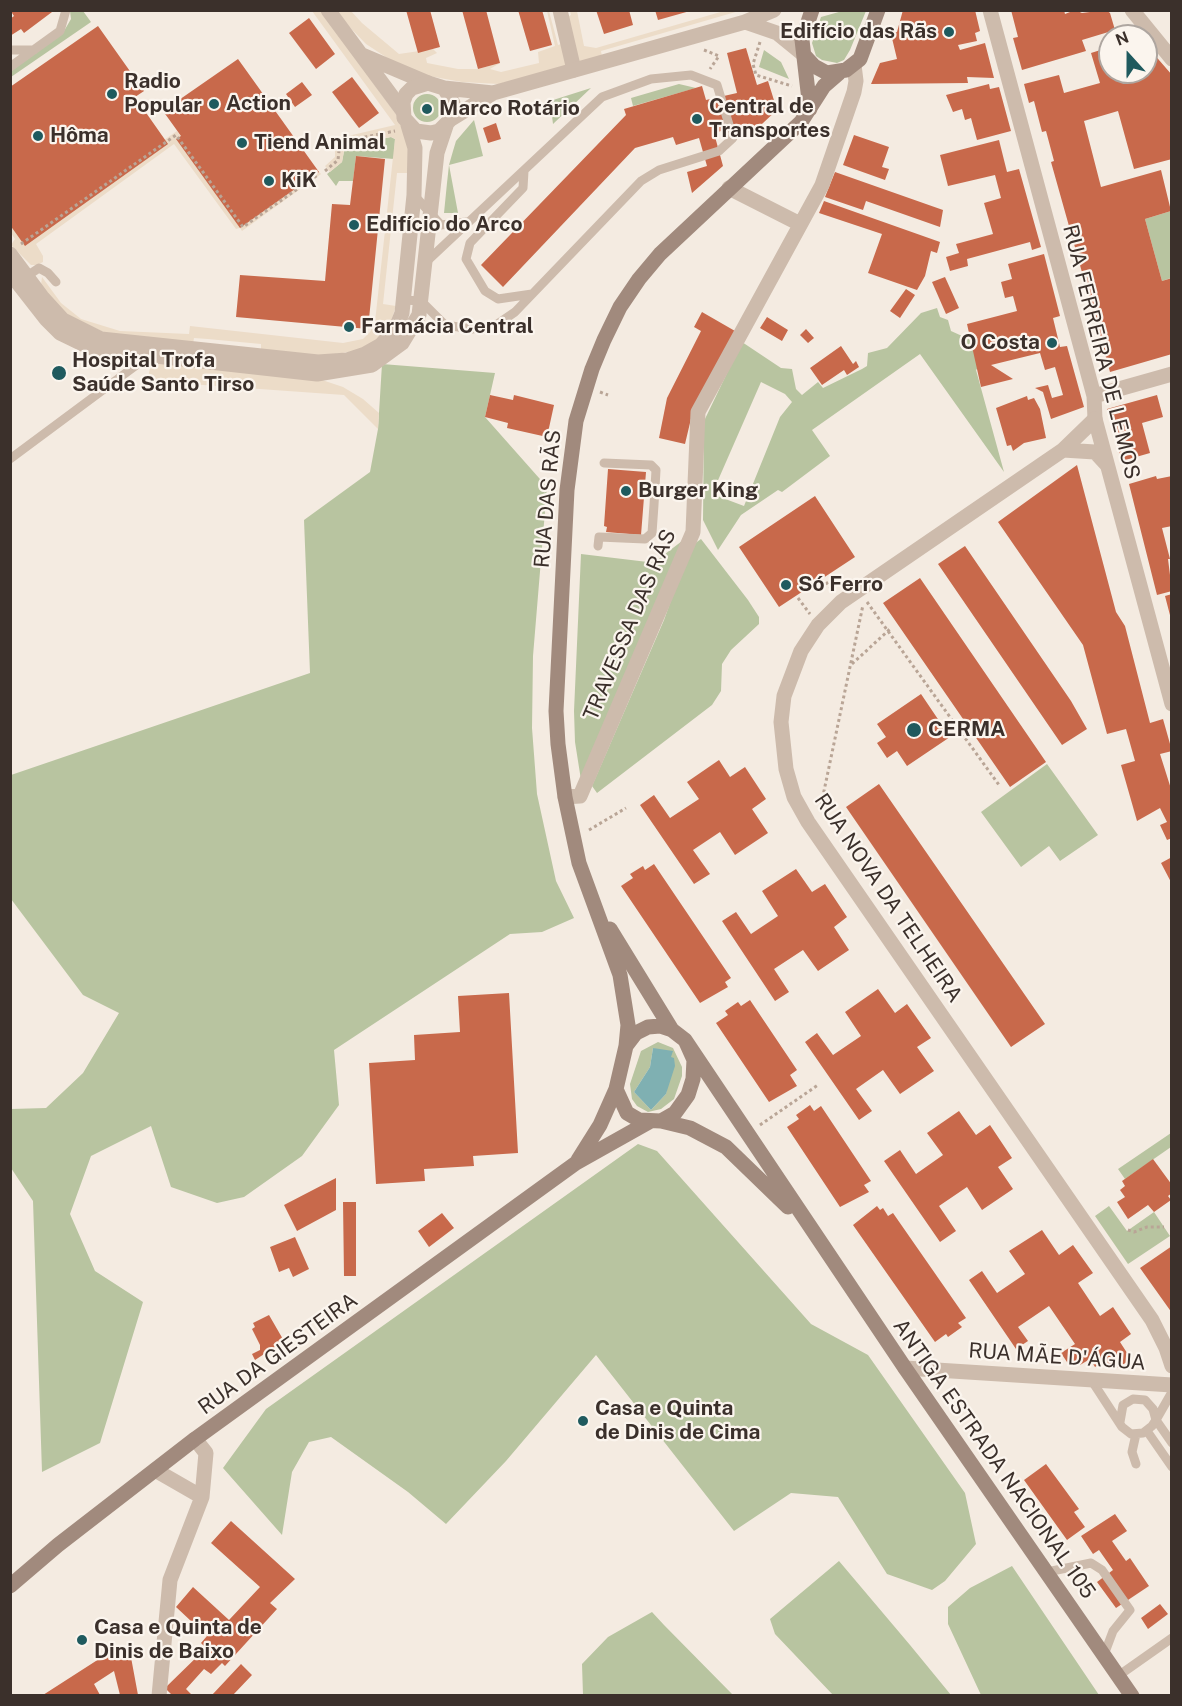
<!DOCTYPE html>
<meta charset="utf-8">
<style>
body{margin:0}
#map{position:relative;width:1182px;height:1706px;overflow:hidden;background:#f4ebe1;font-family:"Public Sans",sans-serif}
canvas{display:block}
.frame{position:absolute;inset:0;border:12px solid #3b302b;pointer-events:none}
.north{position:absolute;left:1098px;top:24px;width:60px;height:60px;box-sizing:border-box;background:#fbf5ee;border:2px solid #aea6a0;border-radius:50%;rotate:339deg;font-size:16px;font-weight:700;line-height:24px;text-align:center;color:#3b302b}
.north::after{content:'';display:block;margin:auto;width:21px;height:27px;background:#1f5a5e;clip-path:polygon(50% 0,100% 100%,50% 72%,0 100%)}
</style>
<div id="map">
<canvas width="1182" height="1706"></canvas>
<div class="frame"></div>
<div class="north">N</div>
</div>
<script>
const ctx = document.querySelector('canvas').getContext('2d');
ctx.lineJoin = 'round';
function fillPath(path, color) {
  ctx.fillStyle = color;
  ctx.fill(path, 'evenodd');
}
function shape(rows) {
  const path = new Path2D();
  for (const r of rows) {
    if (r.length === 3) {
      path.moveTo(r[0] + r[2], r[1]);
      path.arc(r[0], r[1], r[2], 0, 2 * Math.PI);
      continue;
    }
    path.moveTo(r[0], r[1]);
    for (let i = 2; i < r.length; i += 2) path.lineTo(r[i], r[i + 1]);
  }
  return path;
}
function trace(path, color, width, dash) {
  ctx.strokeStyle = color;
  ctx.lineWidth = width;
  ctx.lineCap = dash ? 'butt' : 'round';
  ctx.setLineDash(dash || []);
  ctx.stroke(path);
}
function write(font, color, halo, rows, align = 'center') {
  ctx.font = font + ' "Public Sans",sans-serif';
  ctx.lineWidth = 4.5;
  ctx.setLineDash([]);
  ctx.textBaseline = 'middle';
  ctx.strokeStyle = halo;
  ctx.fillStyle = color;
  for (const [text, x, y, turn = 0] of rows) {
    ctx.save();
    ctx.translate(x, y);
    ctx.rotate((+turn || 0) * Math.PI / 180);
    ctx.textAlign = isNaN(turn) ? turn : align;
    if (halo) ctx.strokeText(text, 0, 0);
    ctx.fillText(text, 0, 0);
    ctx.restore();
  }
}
const green = shape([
 [846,10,866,11,850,50,844,60,837,63,822,60,816,56,812,43,821,17],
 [70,11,83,11,91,22,11,77,10,72,64,31,71,19],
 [764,50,781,62,789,79,759,67],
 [679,84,696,88,633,106,631,98],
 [591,88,553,124,550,101],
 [427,108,14],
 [474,120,483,156,449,165,458,213,444,213,447,183,449,165,453,151,456,141],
 [391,137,395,139,394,159,356,156,353,181,339,181,336,186,327,174,342,162,345,146],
 [1171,211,1171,278,1162,281,1145,219],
 [937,308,940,317,948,320,951,331,971,340,978,368,976,370,1004,472,920,354,812,430,830,456,782,492,778,490,741,515,718,550,703,520,704,421,742,342,781,368,792,369,796,389,802,395,818,382,823,388,862,369,867,366,868,353,887,348,921,313],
 [761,382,785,394,792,402,780,417,744,506,712,494],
 [382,364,495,373,485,417,547,487,533,656,532,728,537,794,556,881,574,918,542,932,510,934,334,1050,339,1105,302,1156,244,1197,217,1203,171,1187,151,1126,91,1156,70,1214,95,1271,143,1302,100,1443,42,1472,33,1201,11,1168,11,1109,46,1108,83,1073,119,1013,83,995,11,899,11,775,310,673,304,520,370,472,378,429],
 [701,539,748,600,759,617,759,624,731,650,722,664,721,691,712,705,597,793,592,786,664,620,690,547],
 [682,541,581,780,575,742,574,711,581,554,656,563,656,561],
 [1047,764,1098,835,1060,861,1049,846,1021,867,981,812],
 [658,1042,673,1048,682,1067,682,1076,674,1099,661,1109,648,1112,637,1106,632,1099,630,1084,641,1051],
 [653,1048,671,1057,666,1094,651,1110,634,1092,650,1067],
 [1171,1133,1171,1147,1125,1179,1118,1169],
 [638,1144,657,1151,811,1324,868,1355,965,1493,976,1544,945,1581,932,1590,887,1574,838,1497,791,1493,734,1531,596,1355,506,1461,446,1524,408,1492,331,1437,309,1442,292,1472,282,1535,223,1468,266,1409],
 [1109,1206,1127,1231,1154,1212,1170,1236,1128,1264,1095,1216],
 [839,1561,910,1645,951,1695,833,1695,775,1634,770,1619],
 [1012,1566,1099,1695,981,1695,948,1624,948,1607,970,1588],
 [652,1612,664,1625,733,1695,583,1695,582,1664,608,1637]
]);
const plaza = shape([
 [312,11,321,11,403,124,411,144,410,173,397,173,383,304,396,306,389,327,380,339,356,351,321,356,261,351,261,344,208,339,194,338,193,344,112,336,64,314,41,285,42,277,61,303,81,319,120,331,189,334,190,326,343,343,363,339,370,332,375,322,395,139,391,137,345,146,342,162,330,172,325,166,335,157,335,139,395,125],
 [334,11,351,11,362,23,399,54,433,49,437,53,426,58,427,63,458,69,478,69,500,63,490,69,501,72,539,63,538,52,555,46,547,11,549,11,558,45,573,40,567,17,571,15,570,11,577,11,584,46,596,48,724,11,739,11,601,51,602,57,499,84,462,82,423,75,398,65,366,44],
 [177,131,244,225,319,172,321,174,242,231,240,228,236,229,174,144,36,244,43,256,43,262,37,265,31,265,11,245,15,239,11,233,10,225,100,184],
 [152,360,319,379,343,387,363,399,379,413,378,429,344,395,147,381]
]);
const water = shape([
 [653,1048,673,1051,671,1057,674,1058,675,1066,666,1094,651,1110,634,1092,650,1067]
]);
const building = shape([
 [10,10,51,10,52,12,24,33,21,29,10,36,10,19,14,16],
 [406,10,430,10,440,47,418,53],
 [462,10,486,10,500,63,478,69],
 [518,10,542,10,552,45,530,51],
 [596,10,629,10,633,25,604,34],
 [655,10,690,10,690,11,658,20],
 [903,10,975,10,980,31,975,33,977,41,958,45,960,50,985,43,994,78,967,77,968,83,871,84,880,63,897,59,891,34,897,32],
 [1011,10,1064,10,1065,14,1075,10,1082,13,1106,10,1110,13,1115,30,1082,40,1086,51,1022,70,1013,38,1018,37],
 [309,18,335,54,316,69,289,33],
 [98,26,144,91,135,97,168,144,25,246,10,225,10,87],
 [1146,45,1172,75,1172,159,1134,169,1118,111,1084,121,1101,187,1161,170,1171,211,1145,219,1162,281,1172,278,1172,354,1110,372,1051,162,1054,161,1046,131,1042,132,1034,101,1029,103,1024,84,1059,75,1064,93,1100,83,1091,53,1110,47,1110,72,1146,72],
 [746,48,757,85,768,81,777,110,749,136,746,124,714,133,723,166,692,193,687,172,707,166,699,138,676,145,673,137,635,148,503,287,481,265,626,115,624,109,702,86,706,100,737,93,727,53],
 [238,59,319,172,240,228,176,139,181,136,163,111],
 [352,77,379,113,359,128,332,92],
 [302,82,312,95,295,107,286,94],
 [989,84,990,89,999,87,1011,131,977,140,971,118,965,120,962,109,953,112,946,95],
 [496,123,501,139,488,143,483,128],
 [854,135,889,147,882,167,889,169,885,180,843,165],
 [999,140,1007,172,1019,169,1041,247,1032,250,1030,242,967,259,968,266,950,271,946,257,959,253,956,244,993,234,984,203,1001,198,995,175,948,186,940,155],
 [356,156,385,159,368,329,236,317,240,275,325,281,332,204,350,205],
 [835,172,943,210,940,227,866,201,863,210,825,197],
 [824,201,940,242,937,253,931,251,925,276,917,290,868,273,882,234,819,213],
 [1044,254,1060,316,1053,318,1060,347,1067,346,1084,407,1051,419,1043,392,1035,388,1048,385,1052,398,1063,395,1055,367,1045,370,1040,353,991,365,1013,379,981,387,967,324,1017,311,1013,296,1005,298,1001,282,1012,279,1008,264],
 [945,277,959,308,946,314,932,282],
 [906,289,915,295,900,318,890,311],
 [702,312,735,331,694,406,685,444,659,438,667,398,701,331,694,327],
 [767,317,788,330,782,341,760,328],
 [806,329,814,338,808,343,800,335],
 [841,346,853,364,856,361,859,367,847,375,844,370,822,385,810,368],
 [490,395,513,400,514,395,554,405,547,437,507,428,508,423,485,417],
 [1157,395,1163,417,1142,423,1150,453,1122,461,1107,409],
 [1027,396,1028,400,1034,398,1040,409,1046,438,1024,443,1013,451,1011,445,1007,446,996,408],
 [1077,465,1116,612,1125,626,1150,723,1163,719,1172,751,1160,754,1172,792,1172,838,1167,840,1160,825,1167,822,1160,808,1137,821,1121,765,1135,761,1126,729,1107,734,1083,645,998,522],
 [608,469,646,472,641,535,606,532,607,527,604,526],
 [1156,476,1157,479,1172,476,1172,526,1162,528,1170,559,1168,559,1172,591,1157,595,1129,484],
 [815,496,855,557,779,607,739,547],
 [965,546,1071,701,1087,729,1062,745,938,564],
 [920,578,1046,762,1010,787,883,603],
 [1172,594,1172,619,1171,619,1165,596],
 [921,694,950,737,907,766,897,751,887,758,877,743,886,737,877,724],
 [719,760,730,777,745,767,766,799,752,809,768,833,735,855,720,832,693,850,710,874,694,884,640,805,654,795,670,818,699,799,687,782],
 [879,784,1045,1024,1011,1047,846,807],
 [1172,857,1172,884,1161,863],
 [654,864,731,978,725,982,728,987,700,1003,621,886,633,878,630,874,643,866,645,870],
 [796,869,812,892,825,884,847,917,834,927,849,950,818,971,803,950,774,969,789,992,775,1001,722,921,736,912,751,934,778,916,762,891],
 [878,989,895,1013,907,1004,931,1038,917,1047,934,1071,900,1094,883,1070,856,1089,872,1111,859,1120,805,1042,817,1033,833,1055,861,1036,845,1012],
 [509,993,518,1153,473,1156,474,1166,424,1169,425,1181,376,1184,369,1063,415,1060,414,1035,460,1032,458,996],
 [750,1000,797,1070,790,1075,797,1086,769,1102,716,1023,728,1015,725,1011,738,1002,741,1006],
 [810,1105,814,1111,821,1106,871,1181,864,1185,869,1192,840,1207,787,1127,799,1119,796,1115],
 [959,1111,976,1135,990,1125,1012,1158,998,1167,1013,1189,982,1210,967,1187,939,1206,956,1231,940,1242,884,1161,900,1150,916,1174,943,1155,927,1133],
 [1153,1159,1172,1185,1172,1193,1168,1196,1171,1200,1154,1212,1148,1205,1128,1219,1117,1202,1125,1197,1120,1190,1125,1186,1122,1181],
 [336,1178,336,1210,297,1231,284,1205],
 [343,1202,356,1202,356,1276,344,1276],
 [877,1206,880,1210,883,1208,888,1216,893,1213,966,1318,958,1323,962,1327,948,1337,946,1334,935,1342,853,1225],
 [442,1213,454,1228,429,1247,418,1231],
 [1042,1230,1059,1255,1073,1245,1093,1273,1078,1283,1100,1316,1113,1307,1131,1334,1120,1342,1131,1359,1118,1368,1114,1362,1106,1367,1103,1362,1095,1367,1090,1359,1080,1365,1069,1365,1061,1353,1075,1344,1049,1306,1018,1327,1028,1341,1016,1349,969,1280,982,1271,997,1293,1025,1274,1009,1251],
 [295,1237,309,1269,293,1277,289,1268,279,1272,270,1247],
 [1172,1246,1172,1313,1140,1268],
 [269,1315,284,1341,255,1360,252,1354,260,1350,260,1345,252,1329,255,1327,253,1323],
 [1046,1464,1079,1509,1074,1512,1085,1527,1067,1540,1024,1480],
 [1115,1514,1127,1531,1112,1541,1126,1561,1130,1558,1149,1586,1116,1608,1097,1582,1113,1570,1099,1550,1093,1554,1081,1536],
 [231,1521,295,1579,270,1603,277,1609,225,1666,222,1663,211,1674,204,1669,186,1689,192,1695,172,1695,165,1688,206,1648,201,1643,207,1636,176,1607,193,1587,229,1620,260,1587,211,1543],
 [1160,1604,1168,1614,1148,1629,1141,1618],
 [113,1650,130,1652,138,1695,120,1695,114,1671,94,1684,100,1695,43,1695],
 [241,1664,252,1675,233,1695,212,1695]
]);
const path = shape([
 [760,42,753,64,756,75,792,86],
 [704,50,719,56,710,69],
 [325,171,338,160,340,142,395,131],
 [21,244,176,135,243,227,319,174],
 [600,392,608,395],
 [826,582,833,591],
 [798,598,810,614],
 [867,602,999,785],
 [852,664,890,629],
 [820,810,863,605],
 [589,830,626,808],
 [760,1125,818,1085],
 [1128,1230,1134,1232,1147,1227,1164,1227]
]);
const service = shape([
 [10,50,34,50],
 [10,67,60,31,66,10],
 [524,171,523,188,470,243,466,259,485,291,498,299,532,294],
 [414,195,441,225,466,222],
 [27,276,39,268,48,273,56,282],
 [404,300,421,301,445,325,472,329,496,325,515,312,641,181,659,170,719,151,733,138,717,85,691,75,651,79,602,97,425,263],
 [10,459,150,355],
 [598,546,599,537,645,539,652,533,654,505,656,470,651,465,604,463],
 [1092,1381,1122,1427,1131,1434,1143,1433,1152,1426,1156,1420,1153,1409,1145,1400,1133,1399,1123,1405,1120,1422],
 [1172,1392,1156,1420,1172,1443],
 [1147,1431,1172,1467],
 [1136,1434,1132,1452,1136,1464],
 [1047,1572,1091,1563,1102,1570,1130,1610,1113,1631,1104,1655],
 [1118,1676,1172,1638]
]);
const minor = shape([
 [328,10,402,110],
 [560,10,574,70],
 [990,10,1094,396,1095,419],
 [362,55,428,83],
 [729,188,800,224],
 [1094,396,1172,374],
 [565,797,580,796,693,532,698,412,822,185,854,92,856,81,854,65],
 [155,1470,202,1497],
 [159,1696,170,1580,202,1497,206,1453,195,1439]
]);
const tertiary = shape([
 [1132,10,1172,59],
 [745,22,777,33,804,55],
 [444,88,493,93],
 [451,119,453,103,444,88,428,83,412,88,406,94,403,102,404,118,416,131,431,133,439,131,451,119,493,93,745,22,774,10],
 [10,254,42,297,63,320,101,339,318,362,347,360,365,354,381,345,396,328,402,313,414,195,415,148,408,125],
 [10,273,46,319,60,333,93,349,317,374,372,365,402,343,419,315,437,153,446,126],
 [1063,450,1095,452,1107,465],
 [1172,704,1095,419,1063,450,841,602,818,625,801,651,784,696,781,722,786,769,794,797,808,822,1152,1320,1166,1348,1172,1366],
 [905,1368,1172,1385]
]);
const secondary = shape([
 [804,55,814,66,827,73,846,70,860,59,878,10],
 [810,109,802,40,812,10],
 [610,929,672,1030],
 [685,1040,905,1368,1132,1696],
 [626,1046,628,1025,620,975,579,863,565,797,558,744,556,711,567,490,576,421,592,369,604,340,620,307,639,279,660,254,801,122,824,86,839,73],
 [661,1121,690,1128,726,1147,788,1207],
 [578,1160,600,1125,616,1089,626,1046,636,1033,648,1027,660,1026,672,1030,685,1040,694,1060,693,1079,688,1095,675,1113,661,1121,639,1120,627,1113,616,1089],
 [10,1586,58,1545,195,1439,576,1163,649,1122]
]);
const markers = [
 [949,32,6,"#1f5a5e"],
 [112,94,6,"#1f5a5e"],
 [214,104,6,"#1f5a5e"],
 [427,109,6,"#1f5a5e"],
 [697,119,6,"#1f5a5e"],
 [38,136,6,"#1f5a5e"],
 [242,143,6,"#1f5a5e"],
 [269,181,6,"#1f5a5e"],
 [354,225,6,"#1f5a5e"],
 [349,327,6,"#1f5a5e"],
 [1052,343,6,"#1f5a5e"],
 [59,373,8,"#1f5a5e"],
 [626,491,6,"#1f5a5e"],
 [786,585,6,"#1f5a5e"],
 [914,730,8,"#1f5a5e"],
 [583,1421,6,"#1f5a5e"],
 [82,1640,6,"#1f5a5e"]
];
const poiNames = [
 ["Edifício das Rãs",937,32,"right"],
 ["Radio",124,82],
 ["Popular",124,106],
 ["Action",226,104],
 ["Central de",709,107],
 ["Transportes",709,131],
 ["Marco Rotário",439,109],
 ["Hôma",50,136],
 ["Tiend Animal",254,143],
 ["KiK",281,181],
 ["Edifício do Arco",366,225],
 ["Farmácia Central",361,327],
 ["O Costa",1040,343,"right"],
 ["Hospital Trofa",72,361],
 ["Saúde Santo Tirso",72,385],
 ["Burger King",638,491],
 ["Só Ferro",798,585],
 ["CERMA",928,730],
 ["Casa e Quinta",595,1409],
 ["de Dinis de Cima",595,1433],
 ["Casa e Quinta de",94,1628],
 ["Dinis de Baixo",94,1652]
];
const streetNames = [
 ["RUA FERREIRA DE LEMOS",1101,352,76],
 ["RUA DAS RÃS",548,499,-85],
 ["TRAVESSA DAS RÃS",630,625,-67],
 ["RUA NOVA DA TELHEIRA",888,898,56],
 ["RUA DA GIESTEIRA",278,1354,-36],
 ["RUA MÃE D'ÁGUA",1057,1357,4],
 ["ANTIGA ESTRADA NACIONAL 105",994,1459,55]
];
fillPath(green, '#b8c4a0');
fillPath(plaza, '#ecdcc8');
fillPath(water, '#7fb0b2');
fillPath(building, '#c8694b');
trace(path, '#b9a596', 3, [3, 3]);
trace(service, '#cdbbac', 9);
trace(minor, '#cdbbac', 15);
trace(tertiary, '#cdbbac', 15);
trace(secondary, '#a18a7d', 15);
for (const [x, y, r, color] of markers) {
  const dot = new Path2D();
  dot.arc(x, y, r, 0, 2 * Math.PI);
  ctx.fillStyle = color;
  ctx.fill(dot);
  trace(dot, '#fbf5ee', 2);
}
write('bold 21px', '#3b302b', '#fbf5ee', poiNames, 'left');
write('21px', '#3b302b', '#fbf5ee', streetNames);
</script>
